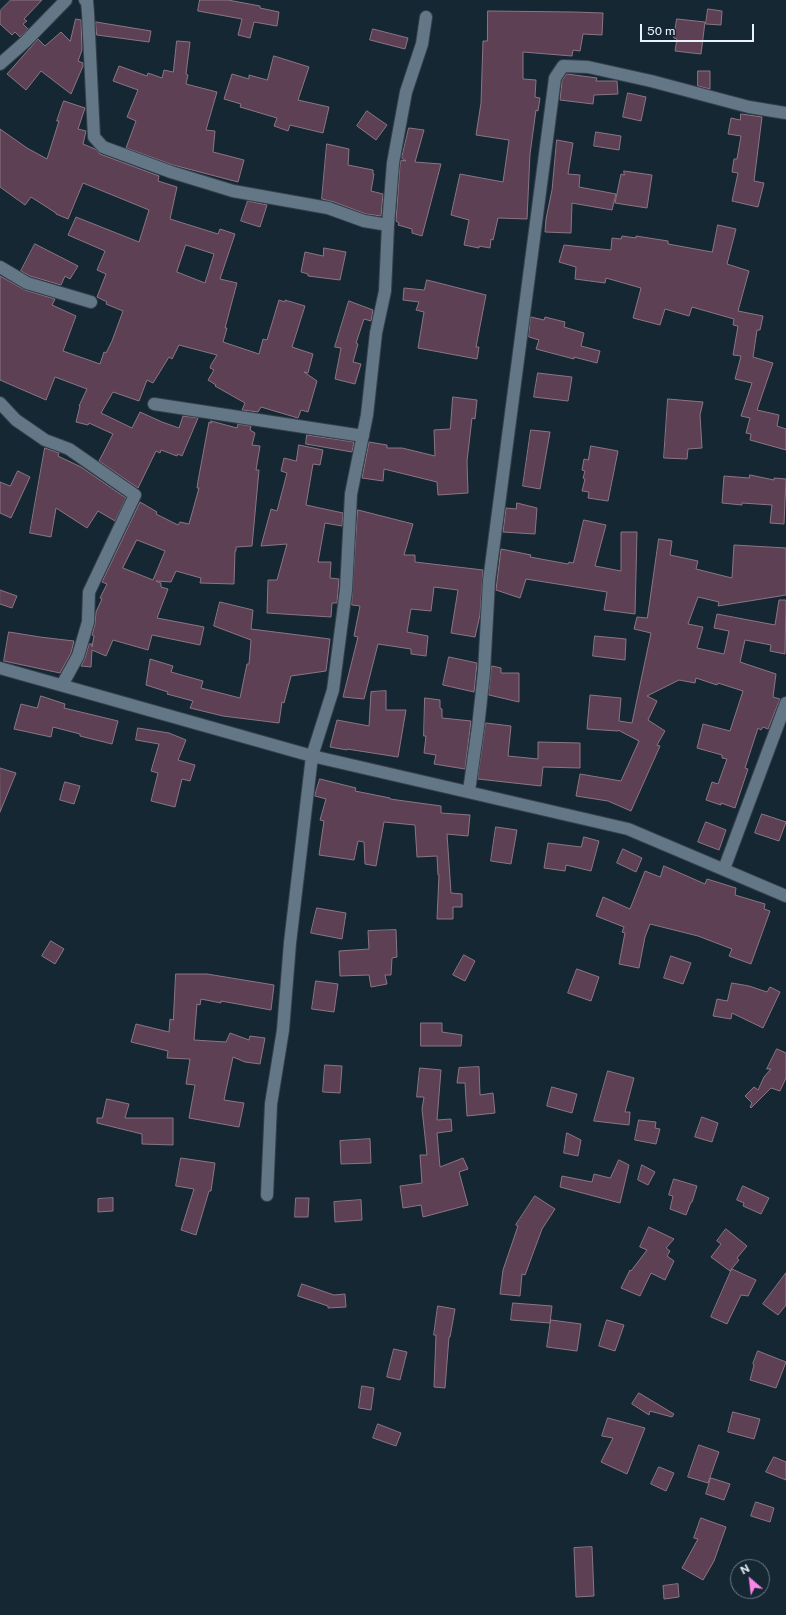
<!DOCTYPE html>
<style>
body{margin:0}
#map{position:relative;width:786px;height:1615px;overflow:hidden;background:#162734;font-family:"Public Sans",sans-serif}
canvas{display:block}
.north{position:absolute;left:730px;top:1559px;width:40px;height:40px;box-sizing:border-box;background:#162734;border:1px solid #6a7984;border-radius:50%;rotate:332deg;font-size:11px;font-weight:700;line-height:16px;text-align:center;color:#e9f3fc}
.north::after{content:'';display:block;margin:auto;width:14px;height:18px;background:#fa87e7;clip-path:polygon(50% 0,100% 100%,50% 72%,0 100%)}
.scale{position:absolute;left:640px;top:24px;width:114px;height:18px;box-sizing:border-box;border:2px solid #e9f3fc;border-top:0;padding-left:5px;font-size:12px;line-height:14px;white-space:nowrap;color:#e9f3fc;-webkit-text-stroke:3px #162734;paint-order:stroke}
</style>
<div id="map">
<canvas width="786" height="1615"></canvas>
<div class="north">N</div>
<div class="scale">50 m</div>
</div>
<script>
const g = document.querySelector('canvas').getContext('2d');
g.lineJoin = 'round';
function paint(path, color) { g.fillStyle = color; g.fill(path, 'evenodd'); }
function stroke(path, color, width, dash) { g.strokeStyle = color; g.lineWidth = width; g.lineCap = dash ? 'butt' : 'round'; g.setLineDash(dash || []); g.stroke(path); }
const building = new Path2D(`
 M11,0H42L24,19L27,21L23,24L28,29L20,37L15,32L12,35L0,24V11Z
 M200,0H228L260,6V8L279,12L277,26L254,22L250,38L238,35L242,19L198,11Z
 M708,9L722,11L721,25L706,24Z
 M488,11L574,12L603,13L602,35L583,34L580,51L573,50L572,56L523,52V79L536,80L535,97L540,98L538,111L536,110L530,154L527,219L498,218L493,240L491,239L490,248L479,246V248L464,245L469,220L451,215L460,174L503,182L509,140L476,135L481,103L483,41H487Z
 M76,19L81,20L82,50L78,61L83,63V66L71,94L41,71L26,90L7,74L38,39L45,46L61,32L70,41Z
 M677,19L705,22L701,54L675,51L677,39L674,38Z
 M96,22L151,31L149,42L97,35Z
 M373,29L408,38L405,49L370,40Z
 M177,41L190,42L186,74L188,75L186,84L217,92L206,130L215,131L213,152L244,160L238,182L173,165L126,148L136,121L127,117L138,90L113,81L119,66L147,76L148,73L162,78L164,70L173,72Z
 M274,56L309,67L298,100L329,107L323,133L290,125L288,131L274,126L277,118L240,107L241,104L224,99L232,74L249,79V75L267,80Z
 M698,71H710V89L698,86Z
 M567,74L597,78L596,81H617L618,94L594,95L593,104L560,100L562,81Z
 M628,93L646,97L641,121L623,117Z
 M64,101L85,108L78,129L86,131L83,144L95,149L100,154L159,176L158,181L177,187L170,219L218,234L220,229L235,234L220,279L237,283L225,328H227L223,342L259,354L263,339L267,340L279,300L285,302V300L305,306L292,347L313,354L308,373L304,372L317,381L308,412L301,410L298,418L261,407L258,412L242,410L245,403L215,386L216,385L208,380L214,370L210,368L211,365L217,355L179,345L172,359L169,357L153,383L147,380L139,401L113,392L101,413L132,428L140,412L162,422L179,428L183,416L198,418L182,456L178,454L177,456L161,450L160,453L156,451L138,488L99,461L113,434L89,423L88,425L76,422L80,406H79L87,389L55,377L46,400L0,380V276L25,290L55,299L52,305L76,316L63,351L100,364L104,352L106,353L112,341L123,311L106,304L107,302L97,297L106,274L97,270L105,251L68,235L76,217L139,242L149,210L83,183L68,219L56,214V213L31,197L25,205L0,187V129L27,148L47,159L59,121H57ZM186,245L214,254L205,283L177,272Z
 M367,111L387,125L376,140L357,126Z
 M741,114L762,117L754,181L764,183L758,207L732,201L738,173L732,172L734,159H737L741,136L728,134L731,118L740,120Z
 M409,128L424,130L415,162L441,164L422,236L412,233V229L398,225L399,223L396,221L400,164L401,160L406,161L402,158Z
 M596,132L621,136L619,150L594,146Z
 M557,140L573,143L568,174L580,175L579,187L616,194L612,210L572,203L571,233L545,232L546,219L552,190Z
 M327,144L349,149L348,165L373,170V174H374L371,191L383,194L381,216L366,214L334,202L322,199Z
 M624,171L652,175L647,208L615,203L621,174L624,175Z
 M248,201L267,205L260,227L241,221Z
 M718,225L736,229L727,264L749,271L738,311L763,316L760,330H757L753,357L773,363L757,410L779,415L777,426L786,429V450L750,440L751,434L746,433L750,418L741,416L752,383L735,379L741,356L733,355L738,326L733,325L734,319L692,307L689,316L665,309L660,325L633,318L641,288L606,278L605,283L575,279L576,267L559,262L564,245L611,250L612,238L621,239L622,236L636,238V236L668,241V244L712,252Z
 M35,244L78,266L70,279L65,276L61,285L30,276L21,271Z
 M324,248L346,252L340,280L308,276V274L301,272L305,252L323,256Z
 M427,280L486,295L476,347H479L477,359L418,348L424,312L416,310L419,302L403,300L404,288L424,290Z
 M349,301L373,310L371,321L364,319L356,343L358,344L353,362L361,364L355,384L335,379L341,348L335,347Z
 M531,317L544,320L545,317L565,322L564,327L584,333L581,346L600,351L597,363L574,357V359L536,349L539,340L529,337Z
 M538,373L572,377L568,401L534,397Z
 M453,397L477,400L475,419L472,418L467,461L468,493L438,495L437,482L384,469L383,481L362,478L369,442L387,445V448H402L435,456L434,430L450,429Z
 M668,399L703,402L700,415L702,448L688,449L687,459L664,458Z
 M211,421L237,428L238,424L251,426L250,430L255,433L252,445L260,446L256,470H259L252,546L236,547V551H235L234,584L200,583L201,578L176,571L171,582L156,581L161,583V587L168,589L157,618L204,627L200,645L152,635L148,650L113,640L106,656L92,650L91,667L81,666L85,658L89,644H92V647L94,636L92,635L95,624L96,612L102,599L100,598L107,584L102,582L140,502L157,512L156,514L178,525L180,522L189,524L199,488H197L198,481L209,422L211,423ZM137,540L165,551L153,580L123,568Z
 M531,430L550,432L540,489L523,486Z
 M307,435L354,442L352,452L306,444Z
 M299,445L323,450L320,465L313,464L306,505L343,513L342,526L325,523L318,562H331L330,578L339,579L337,603H332L331,617L267,613L268,580H277L287,544L261,546L271,509L277,511L287,473L281,471L284,458L296,461Z
 M591,446L618,451L608,501L588,498L589,492L582,491L585,479L583,478L585,471L582,470L584,459L588,460Z
 M45,448L59,453L58,456L81,467L126,498L115,521L98,511L87,528L56,508L51,537L30,533Z
 M18,471L30,477L11,518L0,513V482L10,486Z
 M750,475L774,480V478L786,479L784,524L770,523L772,505L742,503V505L722,503L724,476L749,478Z
 M517,503L537,508L535,534L503,532L506,508L516,509Z
 M358,510L413,524L404,555H415V562L483,570L480,615L475,637L451,633L458,590L434,587L431,611L411,609L407,632L428,636L426,656L411,654V649L378,644L364,699L343,697L358,637L354,636L360,606L352,605Z
 M584,520L606,525L595,566L621,571V532H637L635,614L604,610L607,592L526,579L520,598L496,590L501,549L531,555L530,557L568,564L569,562L573,563Z
 M659,539L672,541L670,555L698,561L696,569L732,578L734,545L786,548V595L718,606L719,602L698,597L688,624L703,627L697,648L724,654L729,631L714,628L717,614L775,625L779,600H786L785,654L770,651L771,645L745,640L740,662L776,674L773,697L780,699L768,729L763,727L761,730L758,728L745,768L748,769L735,808L721,803V805L706,800L712,782L718,784L727,759L722,758V755L697,748L703,724L730,731L743,691L718,683L717,685L696,678L695,683L679,680L647,696L657,701L648,720L665,731L657,745L660,746L631,811L608,801L576,796L580,774L621,781L639,741L618,730V731L587,729L590,695L621,698L619,721L632,723L651,633L634,629L637,617L647,618Z
 M0,590L17,596L12,608L0,604Z
 M220,602L253,610L251,629L330,639L326,671L291,676L284,703L282,702L279,723L223,716L190,708L193,701L167,694L168,692L146,685L150,659L173,666L171,672L203,681L201,688L240,698L247,664H249L251,640L214,626Z
 M9,632L40,637L74,641L71,653L60,673L4,661Z
 M595,636L626,639L625,660L593,656Z
 M449,657L477,663L474,692L443,685Z
 M492,666L501,668V673H519V702L489,695Z
 M386,691V710H406L398,757L347,749V750L330,747L337,720L369,726L371,692Z
 M41,696L65,704L64,708L118,721L112,744L80,736V734L53,727L51,737L14,729L21,704L37,708Z
 M425,698L440,700V708L442,709V718L471,721L465,769L434,764L436,755L424,753L426,736H424Z
 M486,723L511,726L508,756L538,759V742L580,743V768L543,767L541,786L478,779Z
 M138,728L169,733L186,740L178,760L195,765L190,781L182,779L175,807L151,801L158,773L151,771L159,744L136,740Z
 M0,768L16,773L0,812Z
 M320,779L356,788L355,791L390,798V799L441,806V813L470,815L468,836L447,834L451,893L462,894V907H453V919H437L439,875H438L437,856L417,857L415,825L384,822L376,866L365,864L364,842L358,841L354,860L319,855L324,821L320,820L326,799L315,796Z
 M65,782L80,786L74,804L60,800Z
 M762,814L786,822L779,841L755,833Z
 M706,822L726,830L719,850L698,842Z
 M496,827L517,830L511,864L491,861Z
 M584,837L599,841L591,871L566,865L565,871L544,868L548,843L581,847Z
 M623,849L642,858L636,872L617,863Z
 M664,866L705,884L707,879L736,888L735,895L765,904L764,909L770,911L751,964L729,956L732,949L698,936L650,924L645,937L639,968L619,964L625,933L622,932L624,927L596,916L603,897L630,909L645,871L660,877Z
 M317,908L346,913L342,939L311,933Z
 M396,930L397,957L392,958L391,975H385L387,984L371,987L369,975L340,976L339,951L369,949L368,931Z
 M51,941L64,949L55,964L42,956Z
 M464,955L475,961L465,981L453,975Z
 M671,956L691,963L683,984L664,978Z
 M577,969L599,977L591,1001L568,993Z
 M176,974H207L274,985L271,1010L221,1001V1003L201,999L200,1005L197,1004L194,1040L226,1042L230,1033L249,1040L250,1036L265,1038L260,1064L245,1062L233,1057L224,1100L244,1103L239,1127L189,1118L195,1085L186,1084L190,1059L167,1058L168,1051L131,1042L136,1024L169,1032L170,1019L173,1020Z
 M316,981L338,984L334,1012L312,1009Z
 M732,983L749,986L767,992L770,987L780,992L763,1028L732,1013L731,1019L713,1016L717,999L727,1001Z
 M421,1023H442V1032L462,1035L461,1046H421Z
 M777,1049L786,1053V1078L780,1091L771,1088L751,1108L750,1107L752,1103L745,1096L754,1087L758,1090L764,1077L771,1069H767Z
 M325,1065L342,1066L340,1093L323,1092Z
 M479,1067L480,1095L493,1093L495,1113L467,1116L465,1083H457L459,1068Z
 M420,1068L441,1070L437,1120L451,1119L452,1131L437,1133L440,1167L463,1158L468,1169L459,1172L468,1205L423,1217L421,1205L403,1208L400,1186L422,1183L420,1155H427L422,1109L424,1097H417Z
 M608,1071L634,1078L625,1112H630L629,1125L594,1121Z
 M552,1087L577,1094L572,1113L547,1106Z
 M107,1099L129,1104L125,1118H173V1145L142,1144V1134L97,1123V1118H102Z
 M702,1117L718,1123L712,1142L695,1137Z
 M639,1120L656,1122L655,1128L660,1129L656,1144L635,1140Z
 M567,1133L581,1140L578,1156L564,1153Z
 M370,1139L371,1163L341,1164L340,1141Z
 M181,1158L215,1163L211,1191H209L196,1235L181,1230L194,1189L176,1186Z
 M619,1160L629,1165L620,1203L560,1187L562,1176L592,1182L594,1174L610,1178Z
 M642,1165L655,1172L648,1185L638,1180Z
 M674,1179L697,1186L692,1202H691L686,1215L670,1209L673,1196L669,1195Z
 M743,1186L769,1198L761,1214L743,1206L744,1203L737,1200Z
 M535,1196L555,1209L542,1229L525,1275L522,1274L520,1296L500,1294L503,1270L518,1226L516,1225Z
 M113,1198V1211L98,1212V1199Z
 M296,1198H309L308,1217H295Z
 M361,1200L362,1220L335,1222L334,1202Z
 M649,1227L674,1239L666,1248L670,1251L667,1256L674,1261L665,1280L651,1273L640,1296L621,1288L630,1270L631,1271L647,1250L640,1247Z
 M726,1229L747,1246L737,1258L739,1260L730,1271L711,1257L721,1244L717,1241Z
 M732,1269L756,1280L748,1296L741,1295L727,1324L711,1317Z
 M786,1273V1305L778,1315L763,1304Z
 M302,1284L334,1295L345,1294L346,1307L328,1308V1306L298,1296Z
 M513,1303L552,1306L550,1323L511,1320Z
 M438,1306L455,1309L450,1337H449L445,1388L434,1387L436,1335H434Z
 M551,1320L581,1324L577,1351L547,1347Z
 M607,1320L624,1325L615,1351L599,1346Z
 M394,1349L407,1352L400,1380L387,1377Z
 M758,1351L786,1362L776,1388L750,1380L754,1365L753,1364Z
 M362,1386L374,1388L371,1410L359,1408Z
 M639,1393L674,1414L672,1417L650,1411L649,1415L632,1404Z
 M733,1412L760,1419L754,1439L728,1432Z
 M608,1418L645,1428L627,1474L601,1462L613,1438L602,1436Z
 M378,1424L401,1433L396,1446L373,1438Z
 M699,1445L719,1452L708,1483L688,1477Z
 M774,1457L786,1462V1480L766,1472Z
 M659,1467L674,1473L666,1491L651,1484Z
 M711,1478L730,1484L724,1500L706,1494Z
 M756,1502L774,1508L770,1522L751,1516Z
 M701,1518L726,1527L714,1561L703,1580L682,1568L698,1539L694,1538Z
 M592,1547L594,1596L576,1597L574,1548Z
 M678,1584L679,1597L664,1599L663,1586Z`);
paint(building, '#5e4055');
stroke(building, '#8a7583', 1);
const minor = new Path2D(`
 M85,0L87,1L88,13L94,137L103,147L171,172L233,191L328,208L364,221L388,225
 M0,64L25,42L66,0
 M0,267L27,283L91,302
 M0,403L16,420L45,440L69,449L135,495L89,592L88,622L78,656L62,685
 M154,404L363,436
 M0,668L312,756L628,829L786,896
 M469,791L478,727L484,672L489,581L555,78L563,66L588,67L651,81L749,107L786,113
 M724,869L786,703
 M267,1195L271,1104L283,1030L290,943L312,756L333,690L346,590L351,494L367,415L376,333L385,291L388,225L393,163L406,92L422,44L426,17`);
stroke(minor, '#35414c', 14);
stroke(minor, '#647787', 12);
</script>
